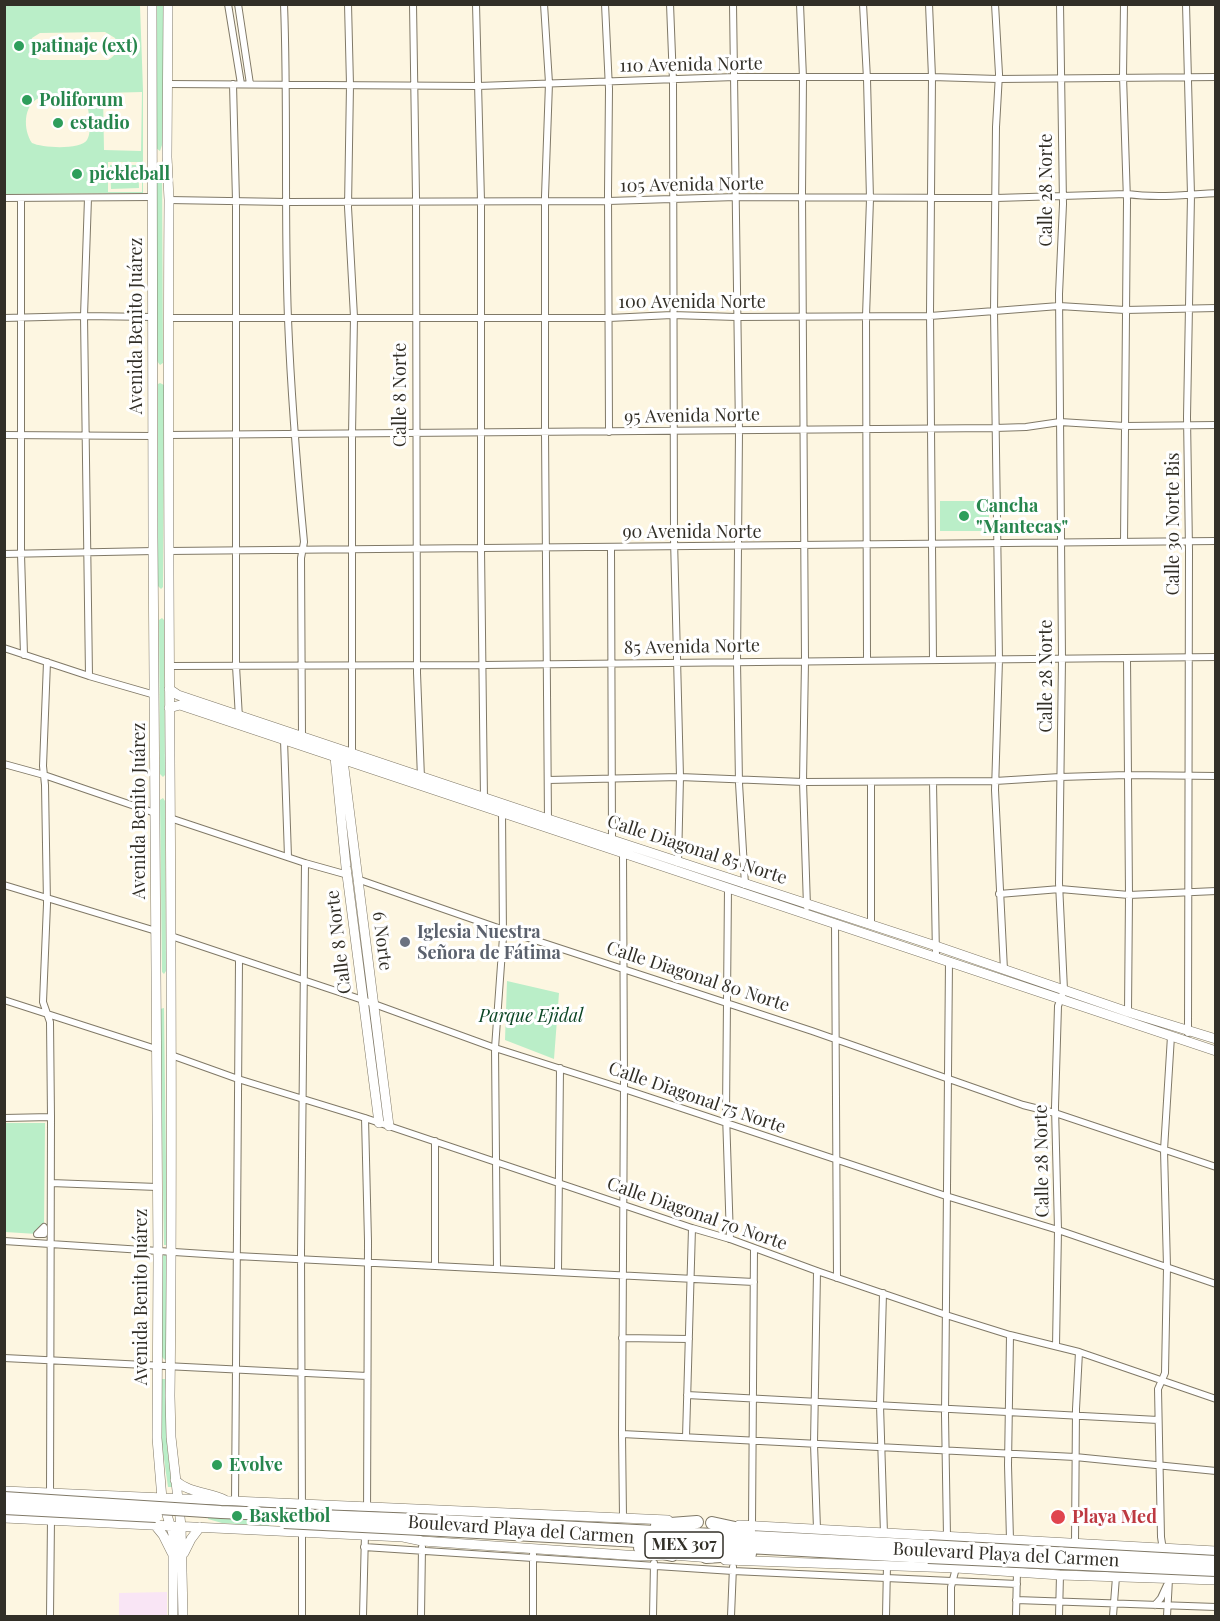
<!DOCTYPE html>
<meta charset="utf-8">
<style>
body{margin:0}
#map{position:relative;width:1220px;height:1621px;overflow:hidden;background:#fdf6e1;font-family:"Playfair Display",serif}
canvas{display:block}
.frame{position:absolute;inset:0;border:6px solid #322f27;pointer-events:none}
</style>
<div id="map">
<canvas width="1220" height="1621"></canvas>
<div class="frame"></div>
</div>
<script>
const g = document.querySelector('canvas').getContext('2d');
g.lineJoin = 'round';
function paint(path, color) { g.fillStyle = color; g.fill(path, 'evenodd'); }
function stroke(path, color, width, dash) { g.strokeStyle = color; g.lineWidth = width; g.lineCap = dash ? 'butt' : 'round'; g.setLineDash(dash || []); g.stroke(path); }
function drawText(font, color, halo, rows, align = 'center') {
  g.font = font + ' "Playfair Display",serif'; g.lineWidth = 6; g.setLineDash([]); g.textBaseline = 'middle'; g.strokeStyle = halo; g.fillStyle = color; for (const [text, x, y, turn = 0] of rows) {
    g.save(); g.translate(x, y); g.rotate((+turn || 0) * Math.PI / 180); g.textAlign = isNaN(turn) ? turn : align; if (halo) g.strokeText(text, 0, 0); g.fillText(text, 0, 0); g.restore();
  }
}
paint(new Path2D(`
 M167,1592V1616H119V1593Z`), '#f9e5f5');
paint(new Path2D(`
 M156,5H163V142L160,151L156,148Z
 M5,6H140L143,90V193L5,194ZM105,32L115,38C120,47 117,55 108,60H40C30,56 28,47 32,38L40,33ZM142,92L141,151L104,150L103,93ZM39,98H75L83,100C89,106 89,113 89,121C90,128 90,135 87,140C81,150 42,148 32,143C23,130 23,105 39,98ZM108,162H142V192H108Z
 M160,163L162,167L163,363L160,365L157,361V166Z
 M110,165H138L139,188L111,189Z
 M160,383L164,385L163,587L161,589L158,586V384Z
 M940,501H989V531H940Z
 M162,618L164,620L165,775L163,777L160,774L159,620Z
 M163,798L165,801L166,971L164,974L162,972L160,800Z
 M507,981L559,993L554,1059L505,1040Z
 M164,1008L167,1243V1245H164L160,1009Z
 M5,1123H45L44,1227L37,1234L5,1232Z
 M165,1255L168,1256L167,1358L165,1360L162,1357V1256Z
 M162,1379H166L167,1445L172,1487H168L161,1438Z
 M270,1510L269,1526L222,1523L208,1519V1512Z`), '#baeec8');
const street = new Path2D(`
 M228,4L241,84
 M238,4L250,84
 M284,4C288,109 284,214 288,319C291,394 297,468 304,542L301,558L302,737
 M348,4L350,85L348,207L354,317L352,434V754
 M413,4L416,197L417,673L421,778
 M476,4L481,201V549L484,799
 M544,4L549,83L545,196V433L548,821
 M605,4L609,89L608,193L609,432
 M670,4L673,81L674,539L680,777L678,863
 M733,4L739,431L737,661L739,783L745,885
 M800,4L803,78L802,194L805,661L803,782L807,907
 M863,4L867,79L870,199L866,316L867,660
 M929,4L932,77L930,313L933,660
 M995,4L999,74L996,127L994,311L999,660L995,790L1004,970
 M1186,4L1191,195L1187,417L1189,550L1188,1033
 M168,84L478,86L735,77H932L998,79L1216,77
 M233,84L236,201V666L239,718
 M4,198L152,197
 M21,198V554L24,655
 M88,198L84,316L89,676
 M169,200L287,202L608,201L736,197L996,198L1127,194C1156,198 1186,195 1216,193
 M4,318L84,316L153,317
 M168,318H609L672,315L736,317L930,316L1059,306L1125,310L1216,308
 M4,435L153,436
 M168,435L995,428L1026,427L1060,422L1125,426L1216,425
 M1124,542L1127,201L1123,76L1124,4
 M611,547L612,840
 M168,551L1216,541
 M4,554L154,551
 M4,648L89,676L155,695
 M1127,658L1129,895L1128,1012
 M47,662L43,766L45,785L47,904L43,1002L50,1022L51,1117L50,1496
 M169,666L483,665L1216,657
 M284,740L288,857
 M4,764L44,775L155,813
 M548,780L680,777L803,782L995,781L1060,777L1127,775L1216,776
 M871,782V925
 M933,782L936,957
 M170,818L305,863L348,875
 M623,852L624,1083L622,1434L623,1517
 M357,879L504,930L812,1031L1023,1105L1055,1113L1216,1167
 M4,885L156,931
 M728,887L726,1114L730,1239
 M999,894L1060,889L1129,895L1216,891
 M835,923L837,1278
 M171,936L363,1000L495,1048L624,1089L946,1196L1058,1230L1216,1284
 M4,1000L156,1049
 M171,1055L238,1079L365,1118L692,1228L730,1239L817,1271L946,1315L1010,1335L1079,1352L1216,1399
 M4,1118L51,1117
 M365,1118L368,1241L367,1520
 M51,1183L157,1187
 M44,1227V1234H37Z
 M4,1241L236,1256L754,1282
 M435,1265V1141
 M497,1268L495,1048L503,937L502,812
 M558,1271L560,1068
 M883,1293L880,1405L884,1534
 M622,1338L689,1339
 M1056,1346L1058,1230L1055,1107L1058,1006L1064,990L1059,883L1062,659L1059,294L1063,204L1060,4
 M4,1358L367,1376
 M687,1395L1158,1420
 M622,1434L1075,1457L1216,1471
 M686,1437L692,1228
 M235,1502L239,960
 M302,1517L301,1253L305,863
 M752,1525L754,1248
 M817,1529L814,1444L817,1271
 M302,1530V1616
 M947,1537L945,1415L949,961
 M1010,1540L1008,1465L1010,1335
 M1075,1543L1076,1409L1079,1352
 M364,1547L733,1571L1017,1584
 M1163,1550L1161,1537L1158,1389L1165,1373L1167,1267L1164,1150L1171,1036
 M533,1554V1616
 M1016,1600L1216,1607
 M1155,1605L1161,1598L1167,1585
 M50,1616L51,1518
 M363,1616L365,1533
 M421,1616L422,1547
 M653,1616L654,1563
 M731,1616L733,1567
 M886,1616L887,1565
 M951,1616V1587L956,1568
 M1016,1616L1017,1571
 M1059,1616L1060,1575
 M1113,1616L1116,1577
 M1167,1616L1169,1579`);
const secondary = new Path2D(`
 M152,4L153,537L158,1259L157,1438L162,1499L173,1534V1616
 M168,4L167,157L169,200C166,599 175,997 170,1396L171,1437L181,1526L183,1616
 M169,689L178,695L548,819L936,946L1128,1012L1216,1039
 M169,708L180,705L1216,1051
 M335,757L346,867L379,1123
 M343,760L389,1126
 M175,1480C188,1493 209,1492 225,1500
 M4,1491L668,1520
 M4,1518L403,1537L422,1541L640,1556L672,1555L712,1558
 M154,1524L163,1535L172,1553
 M739,1525L1216,1551
 M184,1553L191,1539L200,1527
 M725,1560L956,1568L1060,1575L1216,1580`);
const highway = new Path2D(`
 M442,1521L928,1546
 M712,1523L749,1531
 M657,1525L697,1522
 M441,1530L928,1557
 M640,1548L672,1555
 M706,1557L750,1554`);
stroke(street, '#807967', 8);
stroke(secondary, '#807967', 10);
stroke(highway, '#807967', 14);
stroke(street, '#fff', 6);
stroke(secondary, '#fff', 9);
stroke(highway, '#fff', 12);
const highwayBridge = new Path2D(`
 M4,1498L221,1512L442,1521
 M4,1508L156,1516
 M284,1522L441,1530
 M928,1546L1216,1562
 M928,1557L1216,1570`);
stroke(highwayBridge, '#807967', 14, []);
stroke(highwayBridge, '#fff', 12);
for (const [x, y, r, color] of [
 [19,46,6,"#2e9e5b"],
 [27,100,6,"#2e9e5b"],
 [58,123,6,"#2e9e5b"],
 [77,174,6,"#2e9e5b"],
 [964,516,6,"#2e9e5b"],
 [405,942,6,"#6b7280"],
 [217,1465,6,"#2e9e5b"],
 [237,1516,6,"#2e9e5b"],
 [1058,1517,8,"#e0444e"]
]) { const dot = new Path2D(); dot.arc(x, y, r, 0, 2 * Math.PI); g.fillStyle = color; g.fill(dot); stroke(dot, '#fff', 2); }
for (const [x, y, w] of [
 [684,1545,78]
]) { const box = new Path2D(); box.roundRect(x - w / 2, y - 13, w, 26, 4.5); g.fillStyle = '#fff'; g.fill(box); stroke(box, '#322f27', 1.5); }
drawText('bold 16px', '#322f27', null, [
 ["MEX 307",684,1545]
]);
drawText('bold 18px', '#27864d', '#fff', [
 ["patinaje (ext)",31,46],
 ["Poliforum",39,100],
 ["estadio",70,123],
 ["pickleball",89,174],
 ["Cancha",976,506],
 ["\"Mantecas\"",976,527],
 ["Evolve",229,1465],
 ["Basketbol",249,1516]
], 'left');
drawText('18px', '#322f27', '#fff', [
 ["110 Avenida Norte",691,65,-1],
 ["105 Avenida Norte",692,185,-1],
 ["Calle 28 Norte",1046,190,-90],
 ["100 Avenida Norte",692,302],
 ["Avenida Benito Juárez",136,326,-90],
 ["Calle 8 Norte",400,395,-90],
 ["95 Avenida Norte",692,416,-1],
 ["Calle 30 Norte Bis",1173,524,-90],
 ["90 Avenida Norte",692,532],
 ["85 Avenida Norte",692,647,-1],
 ["Calle 28 Norte",1046,676,-90],
 ["Avenida Benito Juárez",139,811,-90],
 ["Calle Diagonal 85 Norte",697,850,18],
 ["6 Norte",382,941,83],
 ["Calle 8 Norte",339,942,-97],
 ["Calle Diagonal 80 Norte",698,977,18],
 ["Calle Diagonal 75 Norte",697,1098,19],
 ["Calle 28 Norte",1042,1161,-91],
 ["Calle Diagonal 70 Norte",697,1214,19],
 ["Avenida Benito Juárez",141,1297,-90],
 ["Boulevard Playa del Carmen",521,1530,4],
 ["Boulevard Playa del Carmen",1006,1555,3]
]);
drawText('bold 18px', '#5b616d', '#fff', [
 ["Iglesia Nuestra",417,932],
 ["Señora de Fátima",417,953]
], 'left');
drawText('italic 18px', '#0c4625', '#fff', [
 ["Parque Ejidal",531,1016]
]);
drawText('bold 18px', '#be3a42', '#fff', [
 ["Playa Med",1072,1517]
], 'left');
</script>
